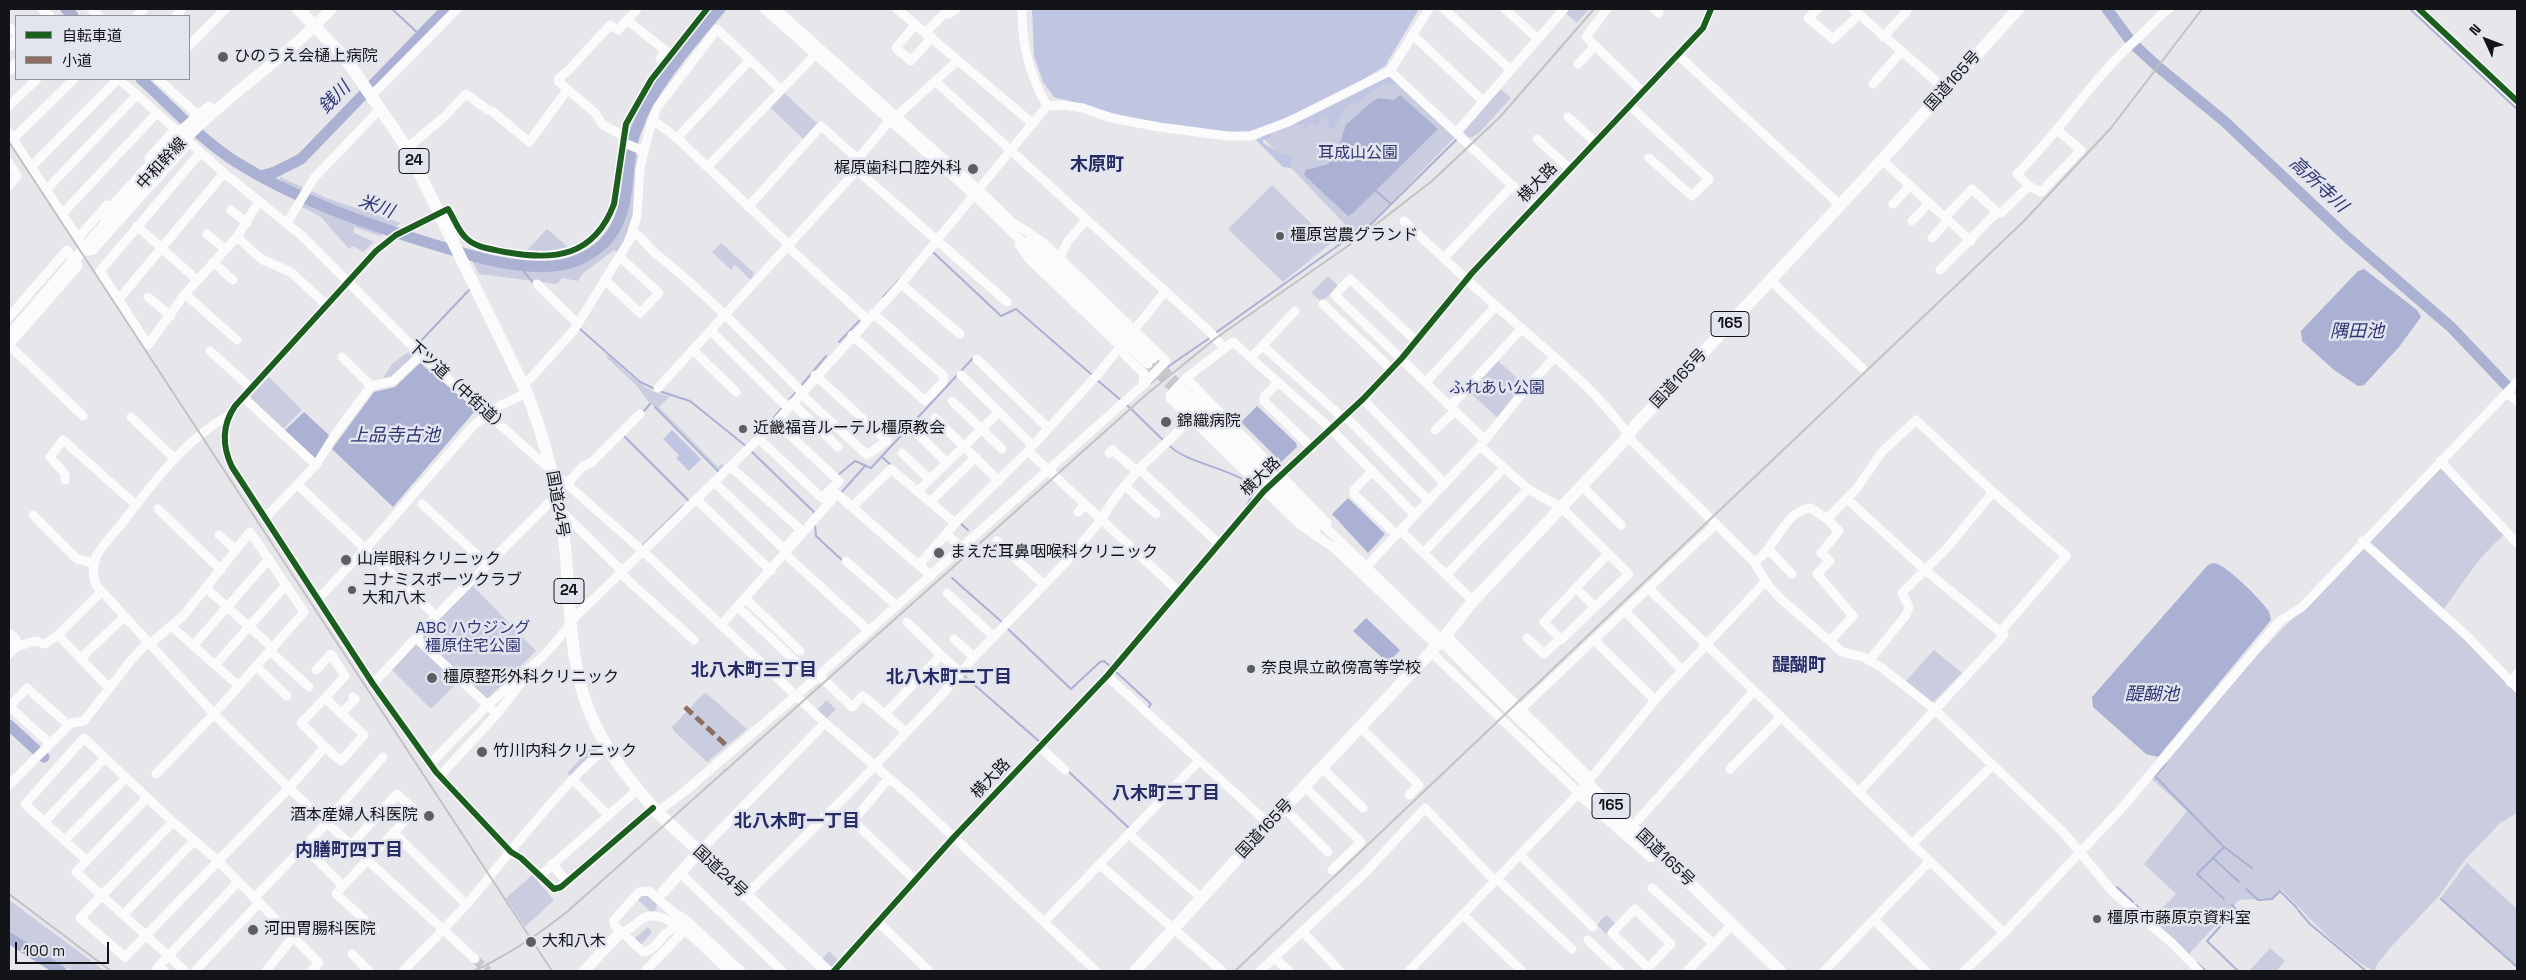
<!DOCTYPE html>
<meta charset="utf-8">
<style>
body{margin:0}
#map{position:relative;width:2526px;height:980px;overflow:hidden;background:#e6e6eb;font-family:"Space Grotesk","Noto Sans JP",sans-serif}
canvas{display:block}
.frame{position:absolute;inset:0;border:10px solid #131417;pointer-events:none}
.legend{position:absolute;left:15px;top:15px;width:175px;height:65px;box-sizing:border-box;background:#e3e5ee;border:1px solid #909198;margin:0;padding:6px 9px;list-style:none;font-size:15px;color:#131417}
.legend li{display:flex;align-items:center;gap:10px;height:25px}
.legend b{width:25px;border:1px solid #909198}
.north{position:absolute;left:2461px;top:15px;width:50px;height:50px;-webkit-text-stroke:4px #e3e5ee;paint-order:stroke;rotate:313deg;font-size:14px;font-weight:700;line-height:20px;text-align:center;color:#131417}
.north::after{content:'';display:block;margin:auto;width:18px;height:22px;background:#131417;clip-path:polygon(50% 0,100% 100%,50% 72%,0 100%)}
.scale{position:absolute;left:15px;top:942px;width:94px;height:22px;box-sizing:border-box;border:2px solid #131417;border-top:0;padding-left:6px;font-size:15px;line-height:18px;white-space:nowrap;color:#131417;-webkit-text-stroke:4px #e3e5ee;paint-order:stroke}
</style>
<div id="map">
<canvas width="2526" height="980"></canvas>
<div class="frame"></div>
<ul class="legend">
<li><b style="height:6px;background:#1b5e20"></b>自転車道</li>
<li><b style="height:6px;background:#8d6e63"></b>小道</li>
</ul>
<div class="north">N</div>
<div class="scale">100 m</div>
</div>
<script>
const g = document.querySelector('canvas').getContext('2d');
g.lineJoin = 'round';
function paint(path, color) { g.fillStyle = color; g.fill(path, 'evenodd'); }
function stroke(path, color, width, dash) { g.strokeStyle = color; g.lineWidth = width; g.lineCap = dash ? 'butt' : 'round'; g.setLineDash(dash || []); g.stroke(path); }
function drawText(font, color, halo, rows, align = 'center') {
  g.font = font + ' "Space Grotesk","Noto Sans JP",sans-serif'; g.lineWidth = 5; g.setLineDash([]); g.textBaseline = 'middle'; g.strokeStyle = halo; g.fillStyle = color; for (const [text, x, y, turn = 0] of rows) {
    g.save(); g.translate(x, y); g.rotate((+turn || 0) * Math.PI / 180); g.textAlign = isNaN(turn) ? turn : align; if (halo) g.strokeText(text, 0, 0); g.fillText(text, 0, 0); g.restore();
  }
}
paint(new Path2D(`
 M710,9H716L662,75L645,101L631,139L628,138C634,92 682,44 710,9Z
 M1566,9H1589L1577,23L1564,12Z
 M1391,77L1456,136L1367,227L1353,233L1261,136L1379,78Z
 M1501,89L1511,98L1479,133L1470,138L1465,134L1464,130Z
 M783,92L818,124L803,139L770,107Z
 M634,153L638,156L634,213L619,254L614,250L582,274L578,281L562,278L557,284L479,274L471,258L538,269L570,266L585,260L601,248L620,228L631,188L630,170Z
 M280,177L329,199L401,223L392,229C356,219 309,201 279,179Z
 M1272,185L1331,243L1283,282L1228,229Z
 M305,201L342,219L384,233L380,236L354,227V233L374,242L363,252L353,246L349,249L321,217L302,207Z
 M547,229L568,247L547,251L527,250Z
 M721,243L754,273L751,280L735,265L731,270L712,252Z
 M1328,276L1338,286L1322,302L1311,293Z
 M408,352L414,358L387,380L383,378L392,364Z
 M608,355C627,372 644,393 670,396L659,407L718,467L722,464L724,466L719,470L658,408L650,404L637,386L606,357Z
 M1496,359L1526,386L1498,418L1468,391Z
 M269,377L302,410L282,430L251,401V396Z
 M2439,468H2443L2505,534C2478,556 2461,587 2440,614L2517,691V813L2500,823L2464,861L2438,897L2391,947L2377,964L2375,971C2346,959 2304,912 2281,889L2273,898L2239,900L2189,954L2151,919L2176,894L2144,864L2187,811L2151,778L2227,686Z
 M472,585L536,651L488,698L483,697L424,641L423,637Z
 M414,640L457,683L431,709L390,668Z
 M1934,650L1962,673L1932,703L1906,681Z
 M706,693L747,729L707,762L674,731L672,727L703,694Z
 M826,700L836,709L825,720L816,712Z
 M595,743L599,750L571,777L567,773Z
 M2467,863L2517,909V968L2440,899Z
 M532,875L554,900L525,927L506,898Z
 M642,894L648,896L657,904L655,911L651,912L637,899Z
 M9,900L105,971H73L9,933Z
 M1606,915L1616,924L1606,934L1597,925Z
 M648,927L652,932L641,945L634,939Z
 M2270,948L2285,961L2276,971H2249Z
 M829,951L840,962L831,968L822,959Z`), '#cacde0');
paint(new Path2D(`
 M1032,9H1419L1385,66L1338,95L1255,131L1225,133L1157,125L1054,97L1043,82L1034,56Z
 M1391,77L1398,85C1381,81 1369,92 1358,103C1340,104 1342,120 1333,129L1328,126L1329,117L1320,120L1318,126L1312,123L1304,128V124L1309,120L1299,125L1294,123L1382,78Z
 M1271,133L1270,138L1263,140V143L1279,153L1291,155V168L1283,167L1256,140Z
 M672,430L701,459L689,471L676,458L679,455L663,439Z`), '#c0c5e1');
paint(new Path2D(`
 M1400,95L1438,129L1353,213L1348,216L1304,175L1306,170L1328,164L1336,154L1346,125L1369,104L1378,98L1394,100Z
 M2364,269L2417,310L2421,317L2399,347L2364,385L2358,386L2334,370L2302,341L2301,331L2358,271Z
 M420,363L474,408V412L393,507L332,449L374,392L395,387Z
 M1257,406L1296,443L1297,447L1281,462L1241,422Z
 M304,412L330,436L317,462L284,431Z
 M1348,498L1385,534L1368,553L1332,514Z
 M2213,563C2225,563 2259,598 2267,609C2270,612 2270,616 2271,620L2158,757L2146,754L2093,707L2092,697L2208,565Z
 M1366,618L1400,650L1388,663L1353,631Z`), '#aab1d2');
stroke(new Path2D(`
 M392,9L421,36
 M2410,9L2517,109
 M1376,191L1391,204
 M934,253L1001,316L1016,309L1092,375
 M524,265L523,270L533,283
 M883,297L900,279
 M579,328L640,382L655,389
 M1214,334L1350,237L1367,228L1457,139
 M839,342L859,321
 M442,368L417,345L470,289
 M1097,380L1122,401
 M1151,383L1169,366L1211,337
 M800,387L826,356
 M659,391L690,401L747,447
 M789,400L797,391
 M1126,404L1164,441
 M655,407L719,472
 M643,412L650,404
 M769,423L782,408
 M623,435L689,501
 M1169,445C1184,464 1252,472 1254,492L1247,505
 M750,450L815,513
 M882,457L891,465
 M838,475L855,461L871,468L973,358
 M840,494L865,466
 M960,523L968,530
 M815,524L816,536L844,562
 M642,546L683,506
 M952,578L1003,623
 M1006,627L1071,689L1100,662L1104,661L1111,667
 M1115,671L1151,704L1148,708
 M963,675L1040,742
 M2166,764L2155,776L2224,847L2197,874L2224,899
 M1068,771L1130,829
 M2224,847L2252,868
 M2213,858L2239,882
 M2117,887L2133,902
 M2246,889L2258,900L2272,899L2280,891L2297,908
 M2441,899L2517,967
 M2136,905L2145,914
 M2232,905L2236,909L2207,941L2238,971
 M2298,910L2310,924L2366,971
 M2197,963L2206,971`), '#aab1d2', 2);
stroke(new Path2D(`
 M66,9L73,16
 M2107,9L2132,43L2157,66L2224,121L2348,238L2451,327L2506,385
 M141,79C172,107 201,140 236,162C295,199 363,223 429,243C468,255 512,269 553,266C571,265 590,256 603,244C633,214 624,177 633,140C635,132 639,125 641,118C655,85 696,37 720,9
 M261,176L275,172L301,159L446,9
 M9,725L44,757
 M9,938L61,971`), '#aab1d2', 11);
stroke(new Path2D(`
 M1153,359L1181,387
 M1148,364L1176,391
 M475,959L488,971`), '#c6c6cb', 9, [9, 4.5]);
stroke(new Path2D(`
 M42,9L50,16
 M91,9L99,16
 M764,9L975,196L1148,364
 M776,9L979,190L1015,225
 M897,9L1032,123
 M1022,9C1022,45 1029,74 1047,106
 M1444,9L1511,70
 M1505,9L1538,39
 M1607,9L1586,37L1643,92
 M1654,9L1659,13
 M1818,9L1808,18L1833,39L1859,15
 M1853,9L1945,89
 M2419,9L2517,101
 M137,16L144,9
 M176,16L182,9
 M627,20L666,51L660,59
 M915,25L896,48L911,61L932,37
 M9,27L16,34
 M926,32L946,12L949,14L956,9
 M1413,35L1483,101
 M1883,37L1907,11
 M189,46L225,9
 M9,47L16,39
 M1678,55L1840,205
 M1578,64L1595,46
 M9,71L16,63
 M1390,71L1534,206
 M119,79L224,173L301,235L421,355L646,554L825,723L911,797L1096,971
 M158,79L199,116
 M936,82L1210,332L1224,348
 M1873,84L1901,52
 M372,95L457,9
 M9,106L37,79
 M1630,106L1709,179L1692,196L1649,158
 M897,116L957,61
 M1568,117L1595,142
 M651,124L657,108L717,29L750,60
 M1457,132L1564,9
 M9,133L78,238
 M623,136L602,124L595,113L558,81L559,78L568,71L610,25L618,30L637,9
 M677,138L750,60L780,89
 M13,139L74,79
 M1537,139L1571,170
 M622,142L644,151
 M407,148L444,117L466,94L488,110L492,111L529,142L568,89
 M200,153L100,271L148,345L185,294L237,237L259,201
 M149,158L175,129
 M858,159L890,120
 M1882,160L1971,241
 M9,163L17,176L9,186
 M708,166L816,54
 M31,167L118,79
 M2029,186L2041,192L2081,150L2058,131
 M46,190L137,95
 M1893,204L1910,186
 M107,205L78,238L88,251L93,250L189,143
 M748,207L821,126L858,159L857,170
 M231,210L247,223
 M62,214L157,113
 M1945,217L1972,189L1997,212
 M1404,221C1435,250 1465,279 1496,306C1540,345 1602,393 1633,442L1754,562L1768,585L1781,599L1842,652L1864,657L1882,668L1934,709L2064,833L2113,892L2173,944L2199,971
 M1912,221L1929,203
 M287,223L314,178L381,108
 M137,226L197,280
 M633,232C642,237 647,246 655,253C707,294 754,344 802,392
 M207,234L225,249
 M237,237L261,259L291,272L325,304
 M1932,238L1948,220
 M1030,239L1153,359
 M1019,245L1029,259L1120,346L1121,351L1144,374L1143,383
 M787,246L867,319
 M1060,257L1068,241L1086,220
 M1444,258L1513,185
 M213,262L233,280
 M1940,270L1997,212L2001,213L2029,186L2017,174C2061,131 2092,78 2139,37C2149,28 2158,16 2169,9
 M606,281L640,313L659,293L621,258
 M1771,281L1862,368
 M537,284L578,324
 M901,284L960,334
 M185,294L237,340
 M148,297L171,316
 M119,299L224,173
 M1323,304L1391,369
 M9,317L67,250L78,266L9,345
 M711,331L788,408
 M852,335L925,401L943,382L944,376L873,313
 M1416,341L1350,279L1335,295L1483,438
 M9,345L83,416
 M1263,346L1343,418
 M693,350L736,392
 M210,351L251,388
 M342,357L371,386
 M1251,358L1295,311
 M977,359L1048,428
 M961,375L999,412
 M1186,378L1327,523
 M1278,382L1264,397V401L1312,448
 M1426,382L1496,306
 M523,383L529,380L574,330L629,241L637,216L640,168L651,124L657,123L677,138L788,244
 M1181,387L1442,640
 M658,388L857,170L1007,302
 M1176,391L1316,530
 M800,393L867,455L887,441L815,375
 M2507,393L2517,401
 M243,397L316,465
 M1363,399L1445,484
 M952,401L1002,449
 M792,403L838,447
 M1451,406L1522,328
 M228,416C185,439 153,483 123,522C115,532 104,543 97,555C92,564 93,576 96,585L214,714L289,788L475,959
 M1345,416L1429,501
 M131,417L175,459
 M935,418L999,481
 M1435,430L1455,411
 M919,435L947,463
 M759,439L822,498L839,481L776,422
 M1480,446L1528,489L1562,508L1629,574L1561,640L1544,622L1608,554
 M1028,451L1179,592
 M902,453L929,479
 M1109,453L1112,450L1133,468L1139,469L1219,544
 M2440,461L2517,543
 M1372,471L1354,490V494L1396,534
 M65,480V474L50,457L63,440L136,505
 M714,482L784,549L801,530L731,467
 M567,484L582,467L592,462L640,414
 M298,485L436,616
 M1125,486L1156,514
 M1582,486L1621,525
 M918,491L999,412L1032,445
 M696,499L771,571
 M1847,499L1925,570L2004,635L1859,792
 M930,502L976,457
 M422,504L487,564
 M853,506L891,469L955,523
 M158,509L221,570
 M560,510L622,571
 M1078,512L1085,504
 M33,515L77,559L95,563
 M265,518L316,465L334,436L371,386L393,381L421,355
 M1827,519L1839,531L1821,553L1830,561L1817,574L1853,616L1830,641
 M1401,531L1473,601
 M219,535L236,550
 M997,541L1044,585
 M2362,541L2467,636L2517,688
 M1332,546L1437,646
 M962,548L946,534L959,519L1028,451L1098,374L1165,292
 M1768,549L1792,574
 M1337,550L1299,524L1170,398V395L1186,378L1233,342L1331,429L1415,515
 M1423,553L1504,468
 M785,554L869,631
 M846,561L897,606
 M1754,562C1775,551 1785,509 1811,508L1827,519L1857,488L1882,452L1916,420L1993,492L2066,556L2000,632
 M919,565L946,534
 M1366,567L1480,446L1528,386L1555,357
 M620,573L694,640
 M1446,575L1528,489
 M206,588L273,648
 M1576,588L1595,607
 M1649,589L2004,933
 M101,592L58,635L109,688
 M947,593L994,637
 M319,598L370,544L472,427L495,408L527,393
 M745,598L800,651
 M738,607L815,680
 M1625,611L1682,670
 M907,622L941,655
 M722,624L837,494L931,576
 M171,626L239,686
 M9,633L16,639L13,642L16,647L9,654
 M1446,635L1591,779
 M416,638L497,714
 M1527,638L1544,654L1560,639
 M954,639L974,657
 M1594,640L1655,700
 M150,644L184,615L250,532L304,612L214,714L156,774
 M193,646L269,559
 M16,647L35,641L45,644L58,635
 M270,651L309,687
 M1431,652L1579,793
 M81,658L124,617
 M1869,661L1906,615L1909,607L1902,593L1947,548L1993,492
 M215,665L286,585
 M256,666L287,696
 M316,670L331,654L345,676L325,698
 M819,675L852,707L863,696L906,732
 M1107,676L1269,824
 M2510,682L2517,674
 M373,684L436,616L558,494
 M9,706L46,740
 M9,707L27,688L64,721
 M1521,709L1716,524
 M341,714L355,699L353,697
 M885,714L941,655L960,672
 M1360,727L1419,785L1409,795
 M1040,747L1065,770
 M430,764C449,744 468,725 487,706C517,678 550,656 572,620L776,422L901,284L1047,106L1063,105L1083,108L1111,118L1159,127L1227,136H1250L1288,122L1390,71L1429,9
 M1322,768L1363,808
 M1730,769L1781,717
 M439,777L497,714L525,678
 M889,778L853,821L915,880
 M573,780L608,815
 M9,785L71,723L84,721L132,659L148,642
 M1305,787L1361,842L1332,870
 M147,798L76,872L185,971
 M653,808L561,887L554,889L521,858L511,852L436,772L373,684L232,467C222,446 222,425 235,406L376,251L396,235L448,209C454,218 458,231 466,238C476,248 492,249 505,252C554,261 594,257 614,204L626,124L651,80L707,9
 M1285,809L1328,852
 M657,812L684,792L797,695L1144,384L1166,361L1044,243L1012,222
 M1638,820L1754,691
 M44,822L105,758
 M173,822L80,918L125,957L289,788L325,747L301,723L325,698L364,735L341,761L325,747
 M326,822L383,757
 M393,832L466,904
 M1129,834L1201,898
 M65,840L126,778
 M1913,843L1992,766
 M304,847L343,886L415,810L397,794L351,845
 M698,853L825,723
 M1520,855L1593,927
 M87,861L25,804L84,738L173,822L217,860L319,963L311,971
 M552,864L567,882
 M1099,864L1222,971
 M680,873L782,971
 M541,875L637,790
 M1497,879L1572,949
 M343,886L336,894L375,929
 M1652,888L1714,944
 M745,896L849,793L939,698L974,657L1067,561L1100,521L1117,495L1139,469L1191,419
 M254,898L327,823
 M1635,909L1671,944L1648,968L1612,933Z
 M124,914L194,841
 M1463,915L1522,971
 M1874,920L1926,971
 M878,922L929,971
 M1044,922L1199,761
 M685,930C665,919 660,951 643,952L615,926L614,920L639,892L649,891L674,913L685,919L741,971
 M621,932C634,930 639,916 651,916C676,914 711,955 728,971
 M1303,932L1340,971
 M1588,940L1620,971
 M352,954L369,971
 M1274,958L1289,971
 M165,971L157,968L238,882
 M195,971L259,903
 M266,971L293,937
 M403,971C425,949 446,927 467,904C489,878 585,756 608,749
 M645,971L685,930
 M834,971L954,837L1107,676L1264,491L1363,399L1402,358L1472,273L1703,28L1711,9
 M1260,971L1365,873L1425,808L1495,881
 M1409,971L1575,797L1662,692L1766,581
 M1687,971L1727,930
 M1824,971L1930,861
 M1964,971L2004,933L2120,810L2280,621L2302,607L2517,382`), '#fbfbfc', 9);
stroke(new Path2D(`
 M104,216L179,133L209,107
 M9,336C66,270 122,202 184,140C230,93 286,58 331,9
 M663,892L698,853
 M584,971L621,932`), '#fbfbfc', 11);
stroke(new Path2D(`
 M298,9L345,58L407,148L527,393C546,443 559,494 565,547C570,597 569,649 584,697C598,741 627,778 657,812L827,971
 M1442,640L1501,700L1780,971
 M1579,793L1651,856
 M1135,971L1269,824L1442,640L1473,601L1624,441L1635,426L1882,160L2018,9`), '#fbfbfc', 12);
stroke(new Path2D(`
 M9,142L552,971
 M9,894L111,971
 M474,971C508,955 538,935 568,911L1147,394L1216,338L1352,243L1432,181L1500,117L1594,9
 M1235,971L2024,221L2111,128L2202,9`), '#c2c2c3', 2);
stroke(new Path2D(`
 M685,707L728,747`), '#8d6e63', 5, [10, 5]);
stroke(new Path2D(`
 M2419,9L2517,101
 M653,808L561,887L554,889L521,858L511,852L436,772L373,684L232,467C222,446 222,425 235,406L376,251L396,235L448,209C454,218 458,231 466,238C476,248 492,249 505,252C554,261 594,257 614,204L626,124L651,80L707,9
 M834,971L954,837L1107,676L1264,491L1363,399L1402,358L1472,273L1703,28L1711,9`), '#1b5e20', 6);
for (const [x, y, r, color] of [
 [223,57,6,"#5d5e61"],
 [973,169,6,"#5d5e61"],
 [1280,236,5,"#5d5e61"],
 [1166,422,6,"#5d5e61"],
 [743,429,5,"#5d5e61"],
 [939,553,6,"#5d5e61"],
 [346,560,6,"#5d5e61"],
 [352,590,5,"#5d5e61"],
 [1251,669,5,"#5d5e61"],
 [432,678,6,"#5d5e61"],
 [482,752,6,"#5d5e61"],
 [429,816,6,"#5d5e61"],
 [2097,919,5,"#5d5e61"],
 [253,930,6,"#5d5e61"],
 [531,942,6,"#5d5e61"]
]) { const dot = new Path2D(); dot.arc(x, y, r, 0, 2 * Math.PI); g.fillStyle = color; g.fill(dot); stroke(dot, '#e3e5ee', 2); }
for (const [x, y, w] of [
 [414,161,30],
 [1730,324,38],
 [569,591,30],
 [1611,806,38]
]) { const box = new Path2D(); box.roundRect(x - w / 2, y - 12.5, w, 25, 4); g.fillStyle = '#e3e5ee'; g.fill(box); stroke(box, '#131417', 1); }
drawText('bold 15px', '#131417', null, [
 ["24",414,161],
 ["165",1730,324],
 ["24",569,591],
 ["165",1611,806]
]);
drawText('16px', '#131417', '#e3e5ee', [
 ["ひのうえ会樋上病院",234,57],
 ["梶原歯科口腔外科",962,169,"right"],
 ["橿原営農グランド",1290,236],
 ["錦織病院",1177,422],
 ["近畿福音ルーテル橿原教会",753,429],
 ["まえだ耳鼻咽喉科クリニック",950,553],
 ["山岸眼科クリニック",357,560],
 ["コナミスポーツクラブ",362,581],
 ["大和八木",362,599],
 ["奈良県立畝傍高等学校",1261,669],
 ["橿原整形外科クリニック",443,678],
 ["竹川内科クリニック",493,752],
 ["酒本産婦人科医院",418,816,"right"],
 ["橿原市藤原京資料室",2107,919],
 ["河田胃腸科医院",264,930],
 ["大和八木",542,942]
], 'left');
drawText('16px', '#131417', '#e3e5ee', [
 ["国道165号",1953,81,-48],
 ["中和幹線",162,164,-47],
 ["横大路",1538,183,-46],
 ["国道165号",1679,379,-47],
 ["下ツ道（中街道）",458,387,42],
 ["横大路",1261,477,-44],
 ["国道24号",557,504,80],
 ["横大路",991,779,-46],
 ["国道165号",1265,829,-47],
 ["国道165号",1665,858,44],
 ["国道24号",720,872,43]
]);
drawText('16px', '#303770', '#e3e5ee', [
 ["耳成山公園",1358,154],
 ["ふれあい公園",1497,389],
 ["ABC ハウジング",473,629],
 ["橿原住宅公園",473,647]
]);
drawText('italic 18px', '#2e356e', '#e3e5ee', [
 ["銭川",335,98,-46],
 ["高所寺川",2318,185,43],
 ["米川",376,207,20],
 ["隅田池",2357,332],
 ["上品寺古池",395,436],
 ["醍醐池",2152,695]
]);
drawText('bold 18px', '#272c65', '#e3e5ee', [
 ["木原町",1097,165],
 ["醍醐町",1799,666],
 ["北八木町三丁目",754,671],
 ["北八木町二丁目",949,678],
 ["八木町三丁目",1166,794],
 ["北八木町一丁目",797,822],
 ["内膳町四丁目",349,851]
]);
</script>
